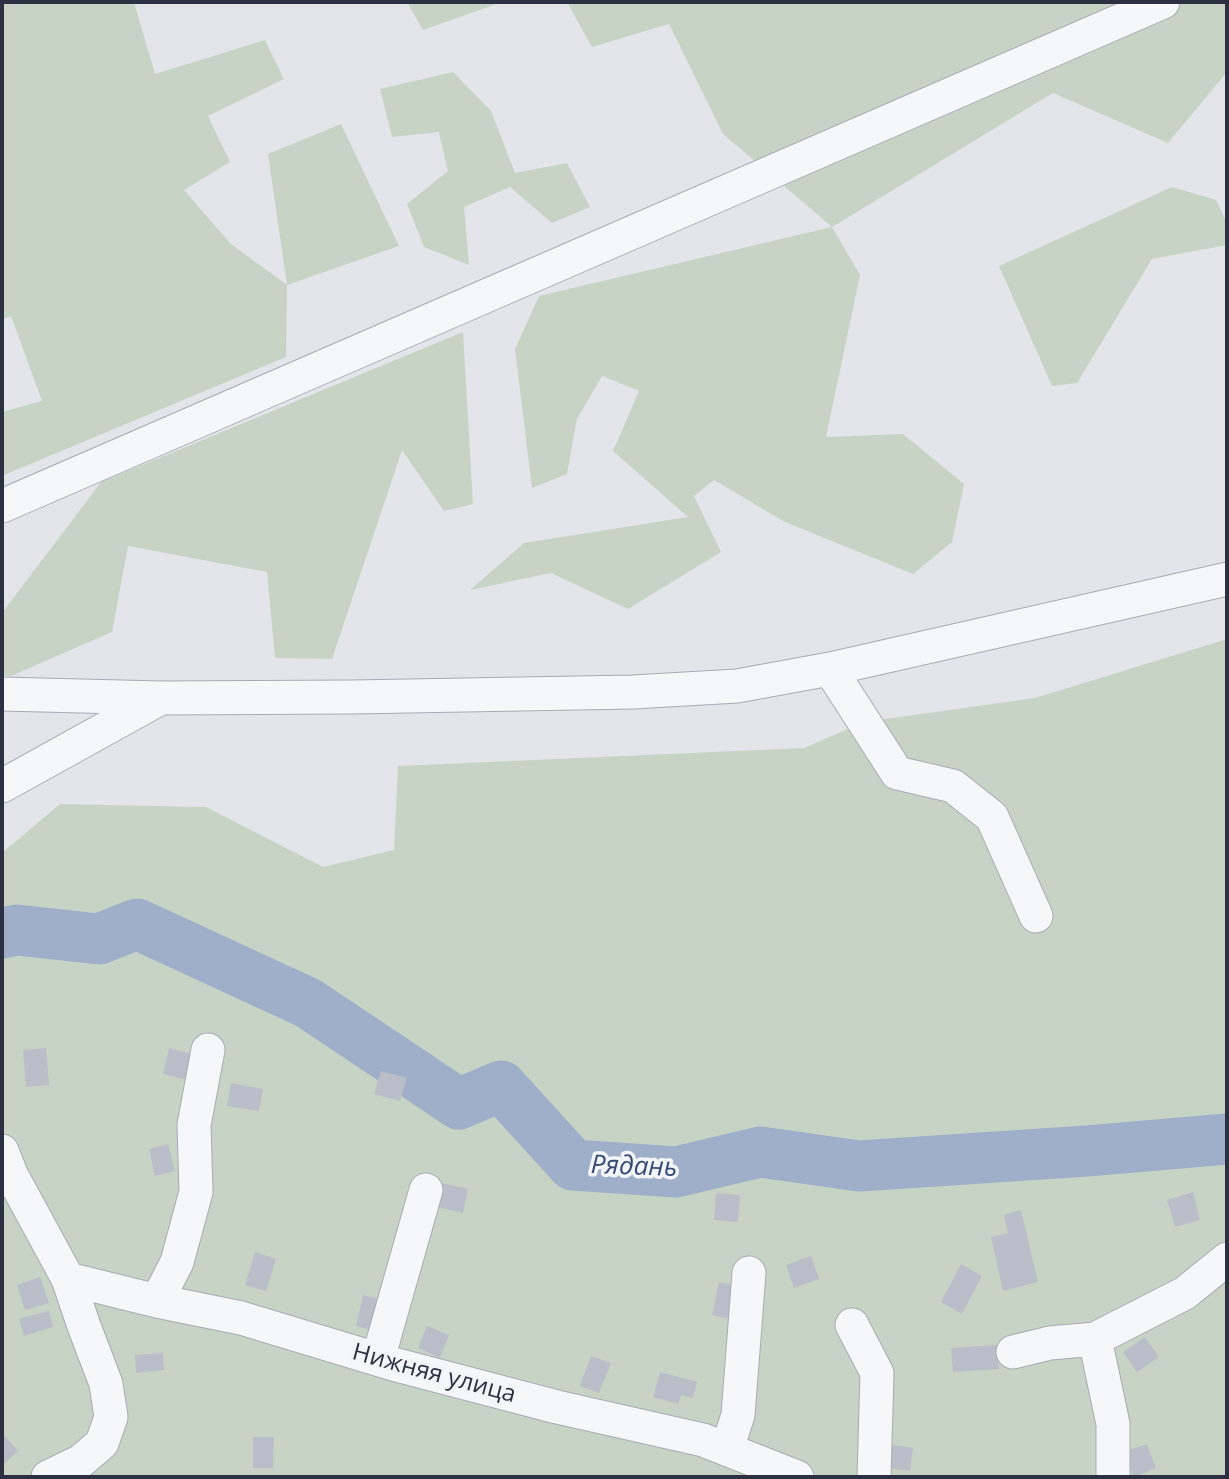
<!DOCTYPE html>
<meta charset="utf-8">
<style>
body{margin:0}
#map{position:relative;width:1229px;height:1479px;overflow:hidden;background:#e3e5eb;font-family:"Open Sans",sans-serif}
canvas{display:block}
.frame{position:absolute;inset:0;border:4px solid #2b3143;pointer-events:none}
</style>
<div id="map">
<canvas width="1229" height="1479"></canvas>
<div class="frame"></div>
</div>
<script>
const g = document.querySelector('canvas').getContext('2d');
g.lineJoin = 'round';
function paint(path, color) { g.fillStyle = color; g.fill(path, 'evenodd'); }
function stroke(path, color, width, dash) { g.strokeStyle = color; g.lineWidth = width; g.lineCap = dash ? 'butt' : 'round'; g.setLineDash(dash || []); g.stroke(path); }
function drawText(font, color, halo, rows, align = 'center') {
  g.font = font + ' "Open Sans",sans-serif'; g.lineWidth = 7; g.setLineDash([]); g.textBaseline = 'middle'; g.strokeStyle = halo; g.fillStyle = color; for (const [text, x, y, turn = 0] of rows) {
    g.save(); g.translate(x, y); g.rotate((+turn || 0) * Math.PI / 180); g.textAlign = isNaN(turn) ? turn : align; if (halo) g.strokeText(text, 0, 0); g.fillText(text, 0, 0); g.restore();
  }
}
paint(new Path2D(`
 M2,2H134L155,74L265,40L284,79L208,116L230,162L184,190L231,244L287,285L268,154L341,124L399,246L287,285L286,357L4,475L2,473V412L42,401L11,316L2,320Z
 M407,2H502L423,30Z
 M567,2H1227V72L1168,143L1053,93L832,227L860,275L826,437L903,434L964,484L952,542L913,574L783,521L714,480L694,496L721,552L628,609L551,573L470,590L524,543L688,517L613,451L639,391L602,376L577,419L567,474L532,488L515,349L539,296L832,227L723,134L669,24L592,47Z
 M453,72L491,111L515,173L567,163L590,207L552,223L510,187L464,207L469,265L424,247L407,204L448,171L439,132L392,137L380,89Z
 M1172,187L1216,200L1227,223V245L1152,259L1077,383L1052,386L999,266Z
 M463,332L473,504L444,511L402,450L332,659L275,658L267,572L128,546L112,632L11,676L2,675V613L101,482Z
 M1227,639V1477H2V853L60,804L206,807L323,867L394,850L398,766L804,748L864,722L1035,698Z`), '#c7d4c5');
stroke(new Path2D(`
 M2,933L17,930L99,939L137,924L308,1003L459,1104L501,1086L573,1165L676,1172L760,1152L859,1166L1087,1151L1227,1139`), '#a0afc9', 51);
paint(new Path2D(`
 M46,1048L49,1085L26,1087L23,1050Z
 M169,1048L192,1054L186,1080L163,1074Z
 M381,1071L407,1078L400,1101L374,1094Z
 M231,1083L263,1089L259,1111L227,1106Z
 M168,1144L175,1171L155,1176L149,1149Z
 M442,1183L468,1189L463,1213L437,1207Z
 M1193,1192L1200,1220L1175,1227L1167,1200Z
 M716,1193L740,1195L738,1222L714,1220Z
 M1021,1210L1038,1282L1003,1291L991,1237L1008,1233L1004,1215Z
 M255,1252L276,1259L266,1291L245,1285Z
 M811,1256L819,1279L794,1288L786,1265Z
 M961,1264L982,1276L962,1314L941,1302Z
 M40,1277L49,1303L25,1310L17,1285Z
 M719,1282L742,1287L736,1320L712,1315Z
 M363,1295L383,1300L375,1331L356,1326Z
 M49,1311L53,1327L24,1336L19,1319Z
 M427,1326L449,1335L440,1358L418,1348Z
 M1145,1337L1159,1357L1137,1372L1123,1352Z
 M997,1345L999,1369L953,1372L951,1348Z
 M163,1353L164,1370L136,1373L135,1355Z
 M591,1356L611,1363L599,1393L580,1386Z
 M660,1372L697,1382L693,1398L681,1395L678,1404L653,1397Z
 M2,1433L18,1451L2,1466Z
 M253,1437H274L273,1468H253Z
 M887,1444L913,1448L910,1471L884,1467Z
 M1147,1444L1156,1468L1134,1477L1124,1452Z`), '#babec8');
const minor = new Path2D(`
 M2,506L1163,2
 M830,669L897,773L953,786L992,817L1036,916
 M2,694L161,698L352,697L633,692L737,686L830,669L1227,579
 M2,786L159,699
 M2,1151L11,1174L68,1279L84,1326L106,1384L111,1417L102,1443L81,1461L48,1477
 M68,1279L157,1301L241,1318L393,1364L557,1407L703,1440L797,1477
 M157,1301L177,1262L196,1192L194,1125L208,1050
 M852,1325L877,1373L874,1477
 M1095,1339L1113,1424V1477
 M1013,1352L1050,1343L1095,1339L1185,1293L1227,1259
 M378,1359L426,1190
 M727,1449L738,1415L749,1273`);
stroke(minor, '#a8abb5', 35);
stroke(minor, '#f6f7f9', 33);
drawText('24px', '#2b3143', '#f3f5f8', [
 ["Нижняя улица",434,1374,15]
]);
drawText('italic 26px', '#374c75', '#f3f5f8', [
 ["Рядань",634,1167,2]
]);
</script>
